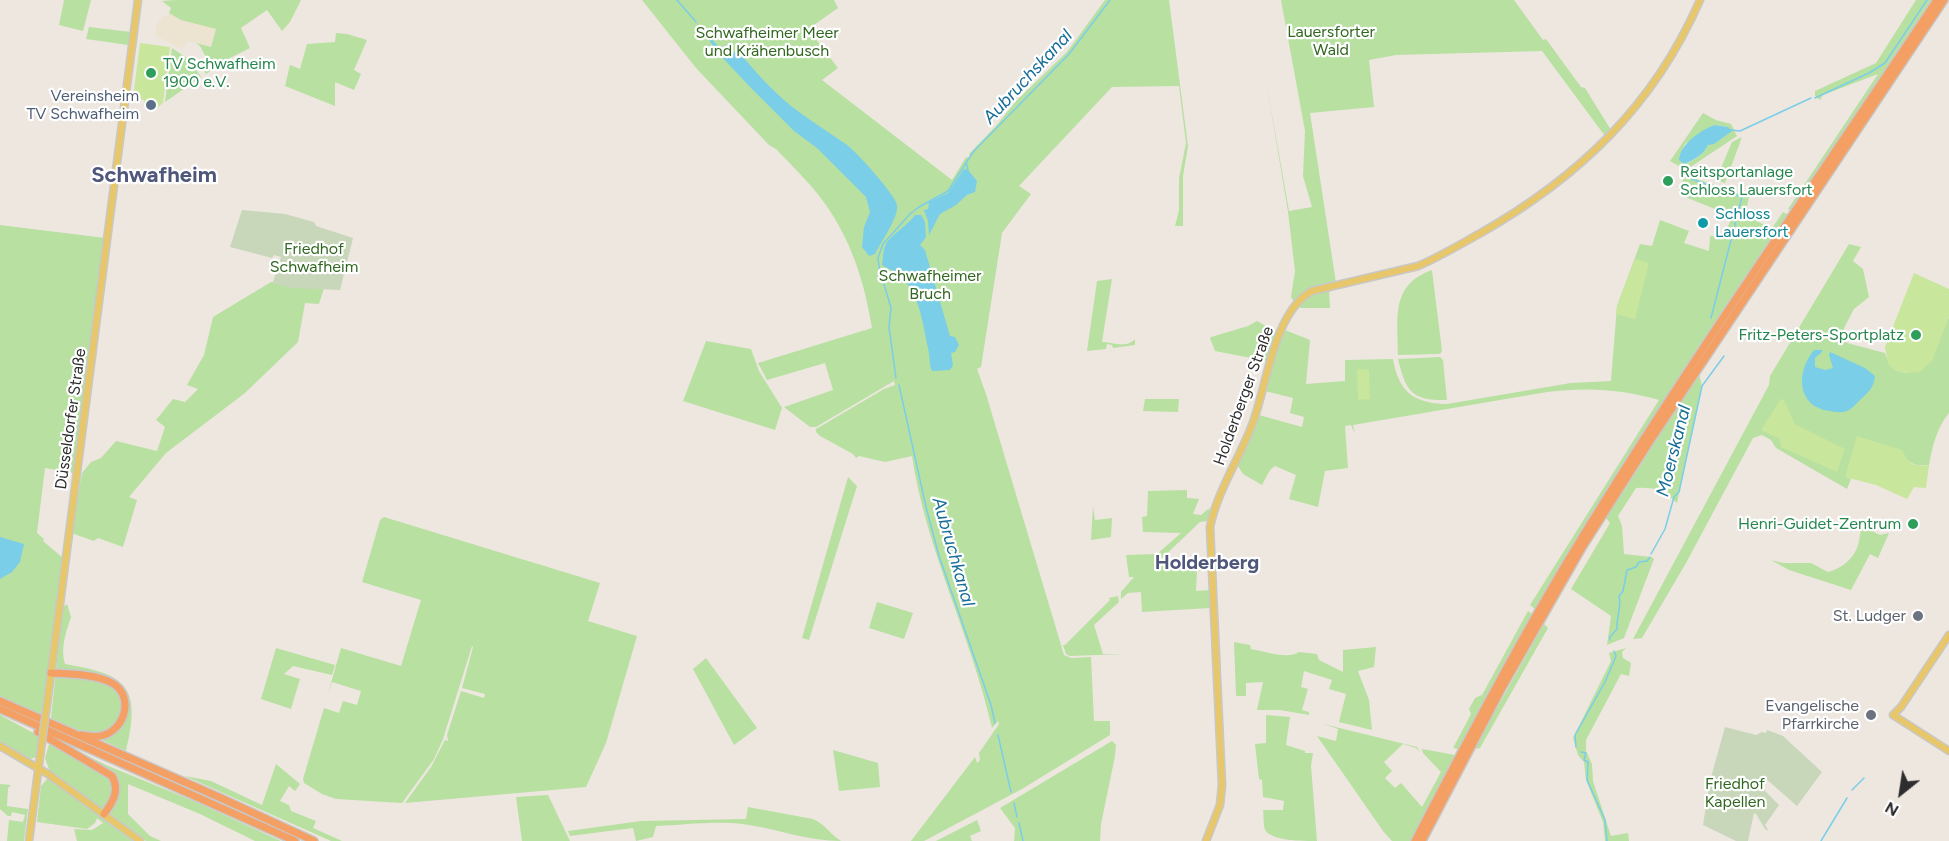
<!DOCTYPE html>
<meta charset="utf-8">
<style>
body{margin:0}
#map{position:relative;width:1949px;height:841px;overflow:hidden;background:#ede7e0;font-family:Figtree,sans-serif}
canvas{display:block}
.north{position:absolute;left:1871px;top:763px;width:60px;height:60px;-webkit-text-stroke:4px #fff;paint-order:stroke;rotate:210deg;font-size:16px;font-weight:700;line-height:24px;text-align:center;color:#2d2d2d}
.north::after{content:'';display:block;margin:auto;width:21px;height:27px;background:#2d2d2d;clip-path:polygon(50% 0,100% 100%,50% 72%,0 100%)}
</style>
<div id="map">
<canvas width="1949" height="841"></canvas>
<div class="north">N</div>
</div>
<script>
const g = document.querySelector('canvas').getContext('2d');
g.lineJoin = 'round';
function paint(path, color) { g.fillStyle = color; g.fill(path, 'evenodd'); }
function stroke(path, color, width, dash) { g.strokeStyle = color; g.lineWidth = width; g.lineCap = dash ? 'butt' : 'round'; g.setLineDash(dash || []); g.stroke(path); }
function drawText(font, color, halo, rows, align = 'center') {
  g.font = font + ' Figtree,sans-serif'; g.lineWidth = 4.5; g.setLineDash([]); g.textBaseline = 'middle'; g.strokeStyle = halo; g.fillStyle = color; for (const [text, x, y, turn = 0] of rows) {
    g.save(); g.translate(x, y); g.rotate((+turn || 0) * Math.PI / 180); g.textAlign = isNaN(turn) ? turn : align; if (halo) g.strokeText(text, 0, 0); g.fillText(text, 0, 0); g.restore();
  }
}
paint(new Path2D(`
 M169,13L181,20L216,28L211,47L188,41L182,49L156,36V27L163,15L166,17Z`), '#ede3d1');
paint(new Path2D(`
 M64,0H91L83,31L59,25Z
 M176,0H301L290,22L282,31L267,10L241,28L250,48L228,59L206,74L201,64L208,61L200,46L196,43L211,47L216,29L181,20L169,13L171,8L162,1Z
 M642,0H834L838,8L808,29L838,68L822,80L952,180L966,157L969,158L970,156L969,154L996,126L1016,101L1067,52L1105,0H1169L1188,146L1183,176V226H1175L1179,210V178L1186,143L1179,86L1112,87L1019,186L1031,194L1002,233L981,367L977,369L986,394L1064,655L1071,658L1091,657L1094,721H1110V735L1022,789L924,841H911L975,757L977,763L980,760L979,753L999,724L998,721L992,728C971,635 926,550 912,456L885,462L859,456L856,458L853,454L820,436L816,432V429L884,389L895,385L894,381L816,427H810L784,407L833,390L825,363L767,380L758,363L872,328C865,285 853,245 828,208C814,187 794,168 776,149L769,145L696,68Z
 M1281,0H1514L1543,40L1546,39L1581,87L1585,88L1611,130C1647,91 1674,48 1696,0H1698L1678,43L1631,111L1605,136L1542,51L1396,55L1369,60L1374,107L1310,113L1336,283L1308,290L1294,302L1291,297L1295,271L1288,212L1267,86L1289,211L1312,207L1303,176L1305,131Z
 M1916,0H1933L1791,210L1788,209L1878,74L1823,95L1820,100L1815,96V91L1876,63Z
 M89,27L131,32L129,51L128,45L86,39Z
 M336,33L347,34L367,40L354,70L361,74L354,90L335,82V106L285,86L290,65L300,69L307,44L335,42Z
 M172,48L190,60L201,77L165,102Z
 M1703,113L1716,120L1731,124L1737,136L1686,170L1670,161ZM1715,125L1728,127L1731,131L1708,145L1698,157L1688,163L1679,156L1685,144Z
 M1742,137L1725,183L1716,180L1732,142Z
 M1685,175L1749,197L1745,216L1772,228L1783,212L1789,215L1598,504L1535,609L1530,605L1659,400C1622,389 1585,387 1547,392L1353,425L1355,434L1351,425L1358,445L1351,425L1345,426L1348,468L1325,471L1318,507L1289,499L1296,475L1275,466L1270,470L1262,485L1243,474L1238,466V463L1259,415L1302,427L1304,417L1290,413L1293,398L1265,391L1271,360L1285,330L1310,340L1306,384L1345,381V360L1393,359C1399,393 1414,403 1447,404L1571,383L1611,381L1617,306L1640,244L1652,246L1660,220L1689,231L1684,243L1709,251L1710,236L1724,237L1732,216L1678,194Z
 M0,225L105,238L73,473L45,468L37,533L44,539L43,541L63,558L42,715L0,696Z
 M1849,244L1861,247L1853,261L1863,269L1869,297L1854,309L1844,328L1847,343L1885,353C1889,365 1894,372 1907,373L1945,325L1949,317V413C1937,427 1932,448 1929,465C1917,466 1908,465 1903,453L1846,477L1851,479L1847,489L1776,448L1771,440L1762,435L1753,438L1686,563L1642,638L1633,639L1769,385L1770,376Z
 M1432,270L1442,351L1440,354L1398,355C1398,318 1390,285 1432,270Z
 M1112,279L1102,342C1113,342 1126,349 1135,339V345L1113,348L1112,345L1107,344L1106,349L1087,351L1097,281Z
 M271,282L291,288H324L319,304L305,303L298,342L245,393L166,453L129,497L137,500L123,547L98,538L94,541L71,533L82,473L91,462L101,458L116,441L157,451L165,427L156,420L173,399L185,402L198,389L187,385L204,355L213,317Z
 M1329,288L1330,308H1301L1297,306L1312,293Z
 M1257,321L1279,333L1267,361L1215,351L1210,338L1211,337L1248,326Z
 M706,341L751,349L759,371L782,408L775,430L683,401Z
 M1440,357L1443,360L1447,400C1412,401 1406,392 1398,359Z
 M1699,374L1702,386L1677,503C1663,490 1655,487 1636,488L1618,516L1622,526L1624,554L1651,557L1654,559L1624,638L1607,645L1611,616L1571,589L1610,523L1606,518Z
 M1145,399H1179L1178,412L1143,411Z
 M848,477L857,486L809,640L802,638Z
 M1187,490V498L1199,499L1193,514L1201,515L1214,504L1208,510L1212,509L1208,521L1200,522L1156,564L1209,561V571H1197L1196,591L1211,590L1210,608L1142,612L1141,592L1128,593L1121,599V592L1134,577H1129L1126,555L1157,554L1181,533L1143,532L1142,517L1147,516L1148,491Z
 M1093,506L1095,520L1112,518L1111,537L1091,540Z
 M384,517L600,583L588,621L637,636L606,743L586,787L405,803L431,767L445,740L448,741L447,735L461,691L484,698L485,694L462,688L473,647L472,646L443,739L434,759L402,803L336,799L322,794L304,783L303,779L324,708L339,713L343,701L357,705L361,691L332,682L327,697L341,648L401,666L421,600L362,582L380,520Z
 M1862,526L1880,535L1889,533L1878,558L1870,554L1851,590L1789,570L1771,560L1783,563H1811L1828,572C1843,568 1856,557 1859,541C1860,536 1860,532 1862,526Z
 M1118,596L1119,602L1094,625L1103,654H1124L1070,656L1066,654L1063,645H1065L1110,600L1109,598Z
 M877,602L913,613L904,639L869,628Z
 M67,604L71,617C66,632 60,648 65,664C126,674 142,686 126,751L100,739C113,738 129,724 128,710C127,701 119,691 115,683L56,669L63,607Z
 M1528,611L1532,614L1458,749L1453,748L1471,714L1469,709L1475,698L1482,695Z
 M1544,624L1548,628L1480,748L1474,749Z
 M1234,642L1250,645L1251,649C1264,651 1288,660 1299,652L1317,654L1319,660L1343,672V650L1376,647L1374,667L1358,671L1369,700L1372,730L1339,722L1346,694L1329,689L1332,680L1304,671L1301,687L1308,689L1302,710L1309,712V715L1280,710H1257L1263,682L1246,683V696H1236Z
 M276,648L335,665L332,675L293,666L284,674L300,679L291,709L261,699Z
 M1626,648L1622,652L1623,658L1631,663L1629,676L1621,674L1586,740V751L1592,764L1593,781L1611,836L1628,833L1629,841H1605L1603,822L1586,780L1584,762L1578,755L1573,738L1611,661L1609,653Z
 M706,658L757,728L734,745L693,669Z
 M58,676C93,680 148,682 110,731C84,736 74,729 51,718L55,679Z
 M0,715L39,736L37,757L29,759L0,743Z
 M1266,715L1290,717L1286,745L1305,751V753H1313L1311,766L1317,841C1302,841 1272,841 1265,830C1263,824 1264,816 1263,810H1283L1284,801L1263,797L1262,780L1259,779L1255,744L1266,743Z
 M1323,724L1417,747L1420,752L1416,748L1403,744L1384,762L1392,771L1385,778L1395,788L1401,783L1422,807L1441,772L1423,753L1422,749L1455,755L1411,841H1392L1383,831L1317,736L1336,741L1338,729Z
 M50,741L111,778L113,794L105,808L99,807L50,772L45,758Z
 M1112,741L1116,745L1115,756L1101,824L1100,841H1014L1015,828L1000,808Z
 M60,742L106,765L196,802L281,841H255L200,814L128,784V814L150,836L161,841H146L109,813L114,804L111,773Z
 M833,750L878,763L880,787L839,791Z
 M276,764L300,784L295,791L289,786L280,801L289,805L291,811L316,821L313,828L342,841H331L185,776L211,781L262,805Z
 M47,779L49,780L133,841H77L74,829L92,830L103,823L97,818L95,823L87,829L37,822L41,786Z
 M0,784L11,785L8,788L7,806L28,809L24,841H7L9,820L23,822L25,815L12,812L11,816H8L0,809Z
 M548,795L570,841H522L516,797Z
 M748,807L813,819C825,824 831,835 841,841C809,841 780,830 749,825C721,820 685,825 656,826L653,837L636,841L633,828L570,836L568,831L641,821L746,819Z
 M977,820L981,831L970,836L972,841H936Z`), '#b8e0a1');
paint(new Path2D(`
 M242,210L285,214L314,222L316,226L353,238L340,290L291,288L273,283L271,282H273L281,257L274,255L272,258L230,247Z
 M1725,727L1756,735L1762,732L1766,733L1767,730L1783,736L1822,772L1797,806L1764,777L1761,787L1779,805L1765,825L1769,831L1765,829L1756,814L1754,813L1748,841H1736L1703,825L1710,781Z`), '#c8d6b9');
paint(new Path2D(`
 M140,43L170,47L163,103L156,109L144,107V100L133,98Z
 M1635,259L1649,263L1635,319L1616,314L1617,306Z
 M1914,273L1949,289V317L1932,361L1920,372L1907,373L1894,370L1888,363L1885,347Z
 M1359,369L1369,370L1370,399L1358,400L1357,371Z
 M1781,399L1784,400L1795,424L1845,449L1837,472L1781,447L1780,439L1761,430Z
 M1857,436L1902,450C1909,464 1912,467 1929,465L1926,488L1914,487L1907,499L1876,485L1845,477Z`), '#c9e69d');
paint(new Path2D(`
 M696,22L718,46L723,47L732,43L723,51L724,55L735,52L740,53C755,72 772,90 791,106C809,120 829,132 847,145C857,152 895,195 897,205C899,217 881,242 875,254L869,256L862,247L864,227L870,212L866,197L817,148L794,131L751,88L719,54Z
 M1715,125L1728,127L1732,131L1714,144L1708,145C1703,155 1694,160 1684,164L1679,160C1679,145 1702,129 1715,125Z
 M964,169L968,170L977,181L975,192L967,195L956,205L940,214L929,235L928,221L924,210L928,209L929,202L948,193Z
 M915,215H921L925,222L926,237L920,245L925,250L950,336L955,337L959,345L955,352L951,353L953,365L950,370L932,371C929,365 930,356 928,348C922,320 920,295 899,274C894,270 887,269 882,265C883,258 883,249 887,242C893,234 908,225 915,215Z
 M1814,350H1822V352L1815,358V367L1825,370L1833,368L1829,355L1830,352L1865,368L1875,376C1874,387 1869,392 1861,399C1857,403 1852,409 1847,411C1841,413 1835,412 1829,411C1796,406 1796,372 1814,350Z
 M0,537L24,544L20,562L12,572L0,579Z`), '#7bcee7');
stroke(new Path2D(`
 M677,0L696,22
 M1815,98L1869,73L1885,63L1927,0
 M1731,130L1740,131L1811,98
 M966,162L968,170
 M1686,177L1742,197L1711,318
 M896,378L889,327L891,308L879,267L878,258L883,244L910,214L919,207L948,191L973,152L1069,54L1110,0
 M899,385L926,507L939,556L991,705L995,723
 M1651,554L1665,529L1674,497L1679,492L1702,386L1724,356
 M1610,640V637L1617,629C1616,618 1622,606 1619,596L1623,591L1627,570L1636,567L1639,562L1647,561L1650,557
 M998,735L1011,792
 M1576,747L1575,735L1605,682L1616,656L1614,651
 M1581,752L1586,753L1584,760L1588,762L1587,780L1605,820L1607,841
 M1852,790L1864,778
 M1014,803L1017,817
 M1019,823L1023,841
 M1821,841L1847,798`), '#7bcee7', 1.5);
const major = new Path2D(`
 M1949,635L1901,707L1893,715L1949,751
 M46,712L138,0
 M0,746L48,774L140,841
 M29,841L42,741
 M1206,841L1220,805L1222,785L1210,527C1217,492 1239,459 1252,425C1267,387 1273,312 1312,291L1418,266C1439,257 1459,245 1479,234C1578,178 1654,106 1700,0`);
const highway = new Path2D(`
 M51,673C70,674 95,674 112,683C134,695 126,728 104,735C96,738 88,736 81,735
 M0,701L221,798L314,841
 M0,709L295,841
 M38,732L112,776C120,790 113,802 104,814
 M1415,841C1467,741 1519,641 1578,544C1691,359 1817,181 1937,0
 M1422,841L1502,688L1583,546L1650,441L1944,0`);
stroke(major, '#c8c8c8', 9);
stroke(highway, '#c8c8c8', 10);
stroke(major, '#e8c76a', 6);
stroke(highway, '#f49f64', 7);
const majorBridge = new Path2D(`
 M42,741L46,712`);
stroke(majorBridge, '#c8c8c8', 9, []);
stroke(majorBridge, '#e8c76a', 6);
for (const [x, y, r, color] of [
 [151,73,6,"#2e9e5b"],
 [151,105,6,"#5c6f8a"],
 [1668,181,6,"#2e9e5b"],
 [1703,223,6,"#0f9aa8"],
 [1916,335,6,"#2e9e5b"],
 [1913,524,6,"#2e9e5b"],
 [1918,616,6,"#6b7280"],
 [1871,715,6,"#6b7280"]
]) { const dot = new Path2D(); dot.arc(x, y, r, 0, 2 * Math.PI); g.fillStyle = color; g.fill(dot); stroke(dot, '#fff', 2); }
drawText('16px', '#316720', '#fff', [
 ["Lauersforter",1331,32],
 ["Wald",1331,50],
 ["Schwafheimer Meer",767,33],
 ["und Krähenbusch",767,51],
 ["Friedhof",314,249],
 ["Schwafheim",314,267],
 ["Schwafheimer",930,276],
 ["Bruch",930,294],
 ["Friedhof",1735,784],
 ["Kapellen",1735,802]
]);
drawText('16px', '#27864d', '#fff', [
 ["TV Schwafheim",163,64],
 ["1900 e.V.",163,82],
 ["Reitsportanlage",1680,172],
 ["Schloss Lauersfort",1680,190],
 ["Fritz-Peters-Sportplatz",1904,335,"right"],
 ["Henri-Guidet-Zentrum",1901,524,"right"]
], 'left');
drawText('16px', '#4e5e75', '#fff', [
 ["Vereinsheim",139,96],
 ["TV Schwafheim",139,114]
], 'right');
drawText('16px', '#0d838f', '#fff', [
 ["Schloss",1715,214],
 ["Lauersfort",1715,232]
], 'left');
drawText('16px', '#2d2d2d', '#fff', [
 ["Holderberger Straße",1244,396,-70],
 ["Düsseldorfer Straße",71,419,-82]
]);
drawText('16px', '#5b616d', '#fff', [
 ["St. Ludger",1906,616],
 ["Evangelische",1859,706],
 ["Pfarrkirche",1859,724]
], 'right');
drawText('italic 18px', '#176e97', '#fff', [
 ["Aubruchskanal",1028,77,-47],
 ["Moerskanal",1674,451,-76],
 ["Aubruchkanal",953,552,74]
]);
drawText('bold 20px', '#4f587b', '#fff', [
 ["Holderberg",1207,563]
]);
drawText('bold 22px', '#4f587b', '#fff', [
 ["Schwafheim",154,176]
]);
</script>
